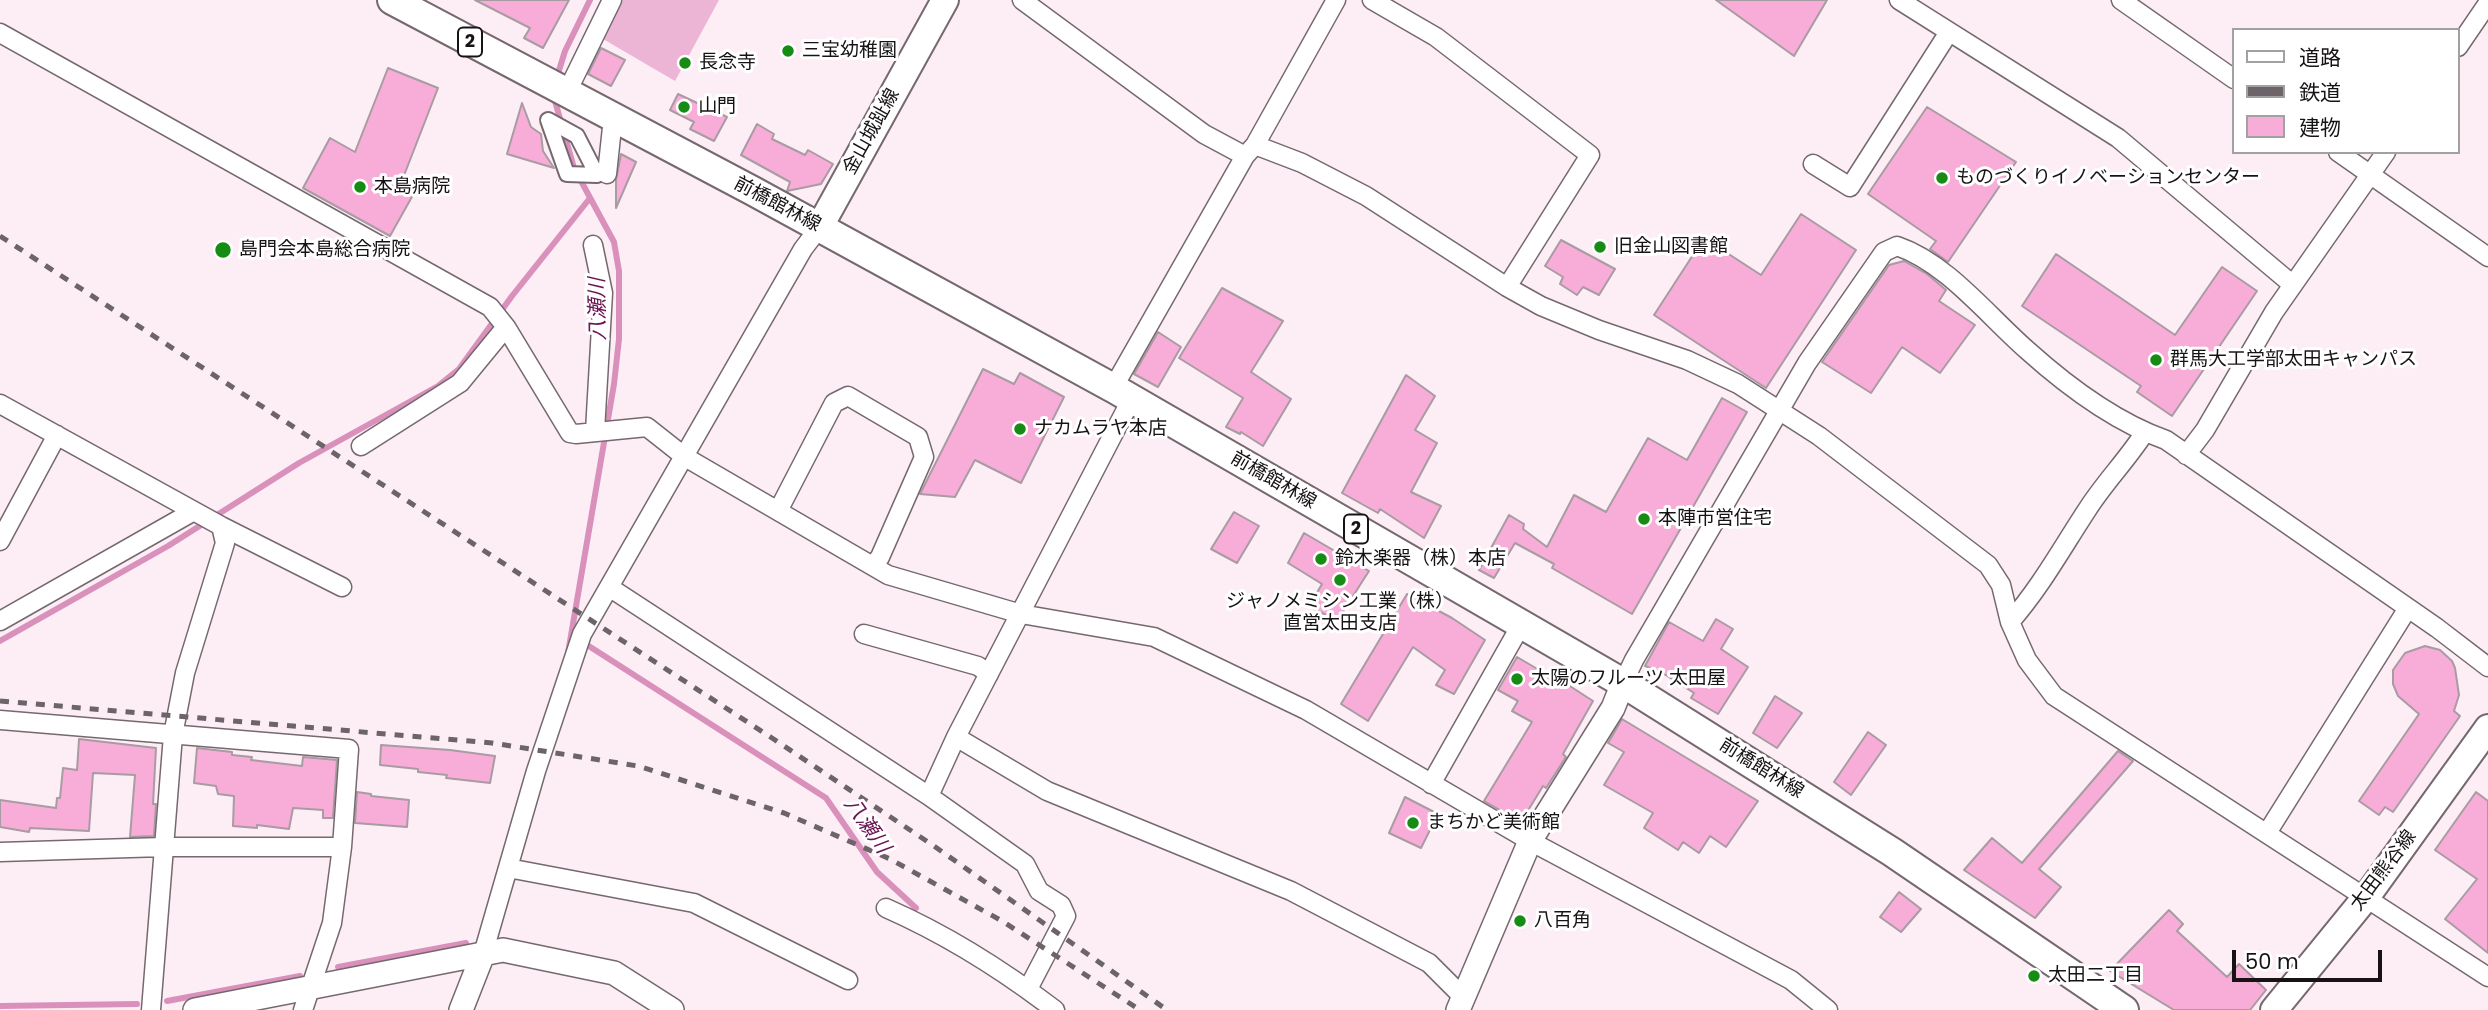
<!DOCTYPE html>
<meta charset="utf-8">
<style>
body{margin:0}
#map{position:relative;width:2488px;height:1010px;overflow:hidden;background:#fdeef6;font-family:Poppins,"Noto Sans JP",sans-serif}
canvas{display:block}
.legend{position:absolute;left:2232px;top:28px;width:228px;height:126px;box-sizing:border-box;background:#fff;border:2px solid #a2a1a1;margin:0;padding:9px 12px;list-style:none;font-size:21px;color:#171315}
.legend li{display:flex;align-items:center;gap:14px;height:35px}
.legend b{width:35px;border:2px solid #a2a1a1}
.scale{position:absolute;left:2232px;top:950px;width:150px;height:32px;box-sizing:border-box;border:4px solid #171315;border-top:0;padding-left:9px;font-size:21px;line-height:24px;white-space:nowrap;color:#171315;-webkit-text-stroke:5px #fff;paint-order:stroke}
</style>
<div id="map">
<canvas width="2488" height="1010"></canvas>
<ul class="legend">
<li><b style="height:9px;background:#fff"></b>道路</li>
<li><b style="height:9px;background:#6c6469"></b>鉄道</li>
<li><b style="height:19px;background:#f8add9"></b>建物</li>
</ul>
<div class="scale">50 m</div>
</div>
<script>
const g = document.querySelector('canvas').getContext('2d');
g.lineJoin = 'round';
function paint(path, color) { g.fillStyle = color; g.fill(path, 'evenodd'); }
function stroke(path, color, width, dash) { g.strokeStyle = color; g.lineWidth = width; g.lineCap = dash ? 'butt' : 'round'; g.setLineDash(dash || []); g.stroke(path); }
function drawText(font, color, halo, rows, align = 'center') {
  g.font = font + ' Poppins,"Noto Sans JP",sans-serif'; g.lineWidth = 6; g.setLineDash([]); g.textBaseline = 'middle'; g.strokeStyle = halo; g.fillStyle = color; for (const [text, x, y, turn = 0] of rows) {
    g.save(); g.translate(x, y); g.rotate((+turn || 0) * Math.PI / 180); g.textAlign = isNaN(turn) ? turn : align; if (halo) g.strokeText(text, 0, 0); g.fillText(text, 0, 0); g.restore();
  }
}
paint(new Path2D(`
 M623,0H719L675,81L603,39Z`), '#edb5d5');
stroke(new Path2D(`
 M556,80L565,51L590,0
 M553,94L574,168L614,242L619,271V339L614,384L568,653
 M0,641L168,546L299,463L438,386L459,369L512,296L590,198
 M581,641L826,798L877,872L916,908
 M338,967L466,943
 M167,1001L300,976
 M0,1006L137,1004`), '#d991bc', 6);
const building = new Path2D(`
 M475,0H569L543,48L524,38L530,28Z
 M1716,0H1827L1794,56Z
 M601,48L625,60L611,86L588,74Z
 M388,68L438,88L403,178L418,186L390,236L303,188L330,138L355,152Z
 M678,94L727,117L714,141L690,129L694,122L670,110Z
 M522,103L531,127L541,134L543,151L554,168L507,154Z
 M1927,107L2016,162L1948,262L1930,249L1936,241L1868,194Z
 M757,124L774,134L772,139L805,155L808,150L833,164L821,184L787,191L790,182L741,155Z
 M621,154L636,162L616,208V180Z
 M1801,214L1856,250L1766,388L1654,315L1704,238L1761,275Z
 M1561,240L1615,269L1599,295L1583,287L1577,295L1560,284L1563,277L1545,266Z
 M2056,254L2175,335L2222,267L2257,291L2172,416L2137,392L2141,386L2022,306Z
 M1904,261L1927,274L1946,290L1939,301L1975,325L1940,373L1902,347L1871,393L1822,362L1889,265Z
 M1222,288L1283,321L1251,372L1291,399L1263,446L1241,432L1240,434L1226,427L1243,398L1179,358Z
 M1158,332L1181,347L1158,387L1134,374Z
 M983,369L1014,384L1020,373L1064,397L1021,483L975,460L955,497L920,494Z
 M1406,375L1435,396L1415,430L1437,443L1411,492L1441,506L1424,538L1380,509L1378,513L1342,493Z
 M1722,398L1747,412L1632,614L1552,568L1554,564L1515,543L1494,578L1479,570L1509,515L1524,524L1523,529L1547,547L1574,495L1606,512L1648,438L1687,460Z
 M1234,512L1259,526L1237,563L1211,549Z
 M1304,533L1369,571L1337,621L1309,606L1322,584L1288,563Z
 M1407,594L1452,618L1485,640L1454,694L1436,685L1445,670L1413,647L1368,721L1341,704Z
 M1716,619L1733,629L1721,649L1748,667L1718,714L1691,698L1694,693L1661,672L1645,666L1669,622L1703,641Z
 M2425,646L2440,650L2452,661L2455,668L2459,695L2454,711L2460,716L2393,812L2385,807L2379,815L2359,801L2419,714L2398,696L2393,684V670L2405,653Z
 M1517,657L1558,681L1559,679L1593,701L1563,754L1566,757L1546,788L1543,786L1521,822L1484,801L1532,722L1512,711L1518,701L1498,690Z
 M1775,696L1802,713L1777,748L1753,733Z
 M1622,719L1758,801L1726,847L1710,836L1699,853L1683,842L1678,850L1644,828L1653,813L1604,785L1624,752L1608,743Z
 M1868,732L1886,745L1851,795L1834,782Z
 M79,739L156,748L153,804H156L154,836L130,837L135,775L93,773L89,831L30,828L29,832L0,827V800L56,808L57,798H60L63,768L77,770Z
 M381,745L450,750L495,756L490,783L446,778L447,775L418,772V769L380,765Z
 M197,748L232,752V755L252,757L251,760L302,766L303,757L337,760L333,818H323V810L293,808L289,829L257,825V828L233,826L234,796L218,794L216,786L194,783Z
 M2118,751L2133,761L2039,869L2061,887L2035,918L1964,870L1992,838L2022,863Z
 M357,792L371,794V796L409,800L407,827L355,823Z
 M2476,792L2488,801V953L2445,919L2477,879L2435,850Z
 M1405,797L1438,814L1421,848L1389,833Z
 M1899,892L1921,909L1901,932L1880,917Z
 M2169,910L2183,924L2177,931L2227,977L2239,964L2266,990L2250,1010H2174L2110,971Z`);
paint(building, '#f8add9');
stroke(building, '#a89ba2', 2);
const pedestrian = new Path2D(`
 M548,120L577,136L597,175L567,174Z`);
const minor = new Path2D(`
 M1022,0L1204,134L1245,156
 M1372,0L1436,37L1590,155L1507,287
 M1899,0L2118,138L2293,285
 M2121,0L2234,79
 M0,33L490,307L506,327L570,433L576,434L647,427L685,457L888,575L1021,614L1154,637L1306,710L1530,841L1791,980L1828,1010
 M2458,47L2488,3
 M566,94L612,0
 M1255,145L1302,163L1366,196L1507,287L1541,306L1599,330L1687,360L1738,384L1819,436L1988,565L2001,585L2010,622L2027,660L2054,696L2488,977
 M2338,152L2488,257
 M1813,164L1850,187L1949,32
 M607,174L613,118
 M593,245L603,293L595,431
 M1113,388L1245,156L1255,145L1336,0
 M0,404L221,526L225,543L185,673L173,735L151,1010
 M361,446L460,383L506,327
 M2186,455L2205,430L2274,312L2386,152
 M778,511L834,403L848,396L918,437L924,457L880,557L873,566
 M221,526L342,587
 M0,541L57,435
 M609,587L929,796L1025,864L1039,891L1061,905L1066,916L1028,989
 M0,621L194,511
 M2010,622C2040,588 2062,548 2087,510C2104,483 2127,460 2145,432
 M864,634L978,666L989,674
 M1623,683L1634,660L1807,363L1884,252L1897,246C1947,263 1988,316 2027,350C2067,386 2115,422 2166,440L2437,628L2488,667
 M0,720L349,749L342,847L332,923L303,1010
 M956,737L1047,791L1291,891L1429,963L1462,996
 M1431,784L1521,625
 M929,796L956,737L1131,400
 M2267,833L2408,608
 M0,852L163,847H342
 M508,868L694,903L848,980
 M886,908C945,934 1004,971 1055,1010
 M483,954L536,771L582,634L803,249L819,228`);
const tertiary = new Path2D(`
 M195,1010L503,950L614,973L672,1010
 M461,1010L483,954
 M1458,1010L1530,841L1613,708L1623,683`);
const secondary = new Path2D(`
 M819,228L945,0
 M2274,1010L2367,896L2488,728`);
const primary = new Path2D(`
 M392,0L753,191L1113,388L1623,683L1892,852L2124,1010`);
stroke(pedestrian, '#75686f', 18);
stroke(minor, '#75686f', 21);
stroke(tertiary, '#75686f', 26);
stroke(secondary, '#75686f', 30);
stroke(primary, '#75686f', 32);
stroke(pedestrian, '#fff', 14);
stroke(minor, '#fff', 18);
stroke(tertiary, '#fff', 23);
stroke(secondary, '#fff', 26);
stroke(primary, '#fff', 28);
stroke(new Path2D(`
 M0,236L772,738L934,846L1167,1010
 M0,701L492,743L638,766L784,813L890,859L1002,921L1140,1010`), '#6c6469', 5, [9, 9]);
for (const [x, y, r, color] of [
 [788,51,7,"#178c14"],
 [685,63,7,"#178c14"],
 [684,107,7,"#178c14"],
 [1942,178,7,"#178c14"],
 [360,187,7,"#178c14"],
 [1600,247,7,"#178c14"],
 [223,250,9,"#178c14"],
 [2156,360,7,"#178c14"],
 [1020,429,7,"#178c14"],
 [1644,519,7,"#178c14"],
 [1321,559,7,"#178c14"],
 [1340,580,7,"#178c14"],
 [1517,679,7,"#178c14"],
 [1413,823,7,"#178c14"],
 [1520,921,7,"#178c14"],
 [2034,976,7,"#178c14"]
]) { const dot = new Path2D(); dot.arc(x, y, r, 0, 2 * Math.PI); g.fillStyle = color; g.fill(dot); stroke(dot, '#fff', 2.5); }
for (const [x, y, w] of [
 [470,42,24],
 [1356,529,24]
]) { const box = new Path2D(); box.roundRect(x - w / 2, y - 14.5, w, 29, 5); g.fillStyle = '#fff'; g.fill(box); stroke(box, '#171315', 2); }
drawText('bold 18px', '#171315', null, [
 ["2",470,42],
 ["2",1356,529]
]);
drawText('19px', '#171315', '#fff', [
 ["三宝幼稚園",802,51],
 ["長念寺",699,63],
 ["山門",698,107],
 ["ものづくりイノベーションセンター",1956,178],
 ["本島病院",374,187],
 ["旧金山図書館",1614,247],
 ["島門会本島総合病院",239,250],
 ["群馬大工学部太田キャンパス",2170,360],
 ["ナカムラヤ本店",1034,429],
 ["本陣市営住宅",1658,519],
 ["鈴木楽器（株）本店",1335,559],
 ["ジャノメミシン工業（株）",1340,602,"center"],
 ["直営太田支店",1340,624,"center"],
 ["太陽のフルーツ 太田屋",1531,679],
 ["まちかど美術館",1427,823],
 ["八百角",1534,921],
 ["太田二丁目",2048,976]
], 'left');
drawText('19px', '#171315', '#fff', [
 ["金山城趾線",872,132,-61],
 ["前橋館林線",777,205,28],
 ["前橋館林線",1273,481,30],
 ["前橋館林線",1761,769,32],
 ["太田熊谷線",2384,871,-53]
]);
drawText('italic 21px', '#6a1550', '#fff', [
 ["八瀬川",599,309,-91],
 ["八瀬川",866,826,55]
]);
</script>
